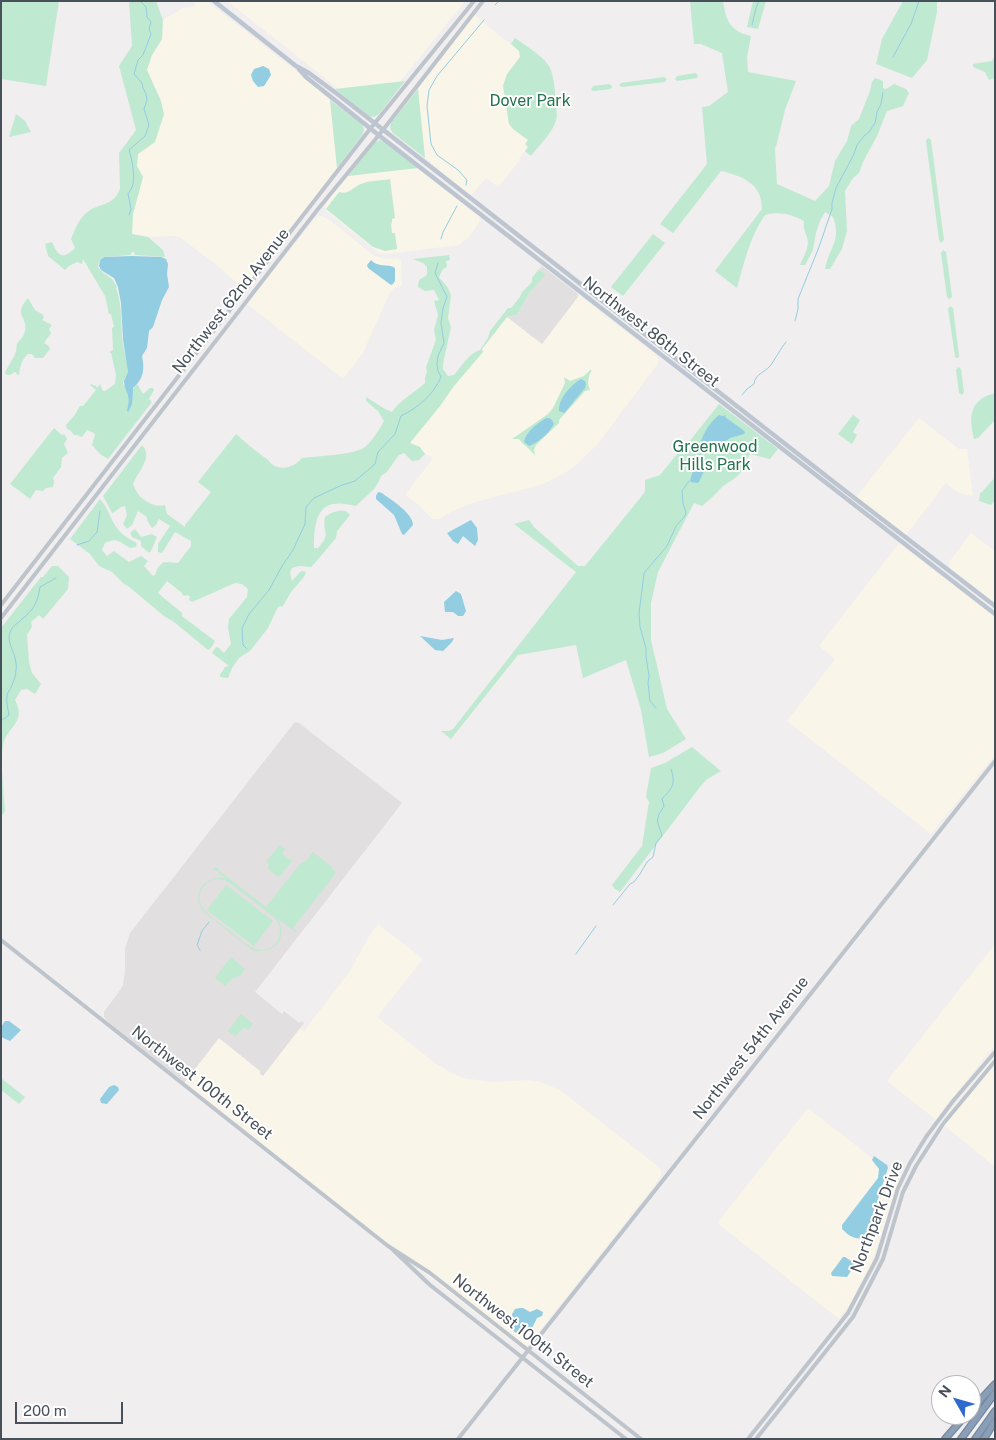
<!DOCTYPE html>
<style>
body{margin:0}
#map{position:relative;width:996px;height:1440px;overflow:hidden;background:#f0eeee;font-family:"Public Sans",sans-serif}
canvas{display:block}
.frame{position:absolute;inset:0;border:2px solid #485059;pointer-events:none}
.north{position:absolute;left:931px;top:1375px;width:50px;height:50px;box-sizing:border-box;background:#fff;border:1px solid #b6b9bd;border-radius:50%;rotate:308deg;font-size:14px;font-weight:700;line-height:20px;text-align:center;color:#485059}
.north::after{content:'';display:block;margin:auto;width:18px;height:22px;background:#2d6acb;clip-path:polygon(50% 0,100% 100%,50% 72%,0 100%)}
.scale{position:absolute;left:15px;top:1402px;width:108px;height:22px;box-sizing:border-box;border:2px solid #485059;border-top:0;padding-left:6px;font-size:15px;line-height:18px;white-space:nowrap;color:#485059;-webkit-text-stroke:4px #fff;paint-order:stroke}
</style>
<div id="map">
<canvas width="996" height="1440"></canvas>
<div class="frame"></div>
<div class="north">N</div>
<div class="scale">200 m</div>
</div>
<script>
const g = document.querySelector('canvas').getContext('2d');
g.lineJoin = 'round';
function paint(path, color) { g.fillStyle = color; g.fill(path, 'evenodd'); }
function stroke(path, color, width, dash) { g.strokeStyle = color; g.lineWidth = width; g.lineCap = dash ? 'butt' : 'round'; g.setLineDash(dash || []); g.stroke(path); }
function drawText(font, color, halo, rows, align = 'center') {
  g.font = font + ' "Public Sans",sans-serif'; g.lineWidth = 4; g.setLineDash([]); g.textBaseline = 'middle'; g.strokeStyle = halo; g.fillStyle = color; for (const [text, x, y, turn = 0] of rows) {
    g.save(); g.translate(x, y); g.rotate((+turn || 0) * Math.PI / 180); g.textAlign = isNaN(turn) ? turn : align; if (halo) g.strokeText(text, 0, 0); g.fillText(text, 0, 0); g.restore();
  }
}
paint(new Path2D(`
 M195,1H207L295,70L330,100L337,168L244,289L215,264L181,238L174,236L148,237L132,234L133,214L143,177L137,166L138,153L155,142L161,101L147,70L152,55L162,39L163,20L183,8L194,7Z
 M227,1H465L400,82L339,89Z
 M474,15L519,51L520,57L507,74L513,129L528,140V147L519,159L520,160L498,187L486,178L471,196L425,158L418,89Z
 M418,168L480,216L479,223L469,237L459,245L387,254L379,253L326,211L325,206L329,199L348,176Z
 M318,216H322L331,221L373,255L385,259L398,258L401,261L402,285L394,288L390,292L363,353L343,379L247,304L315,218Z
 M542,266L657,356L659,361L657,365L597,445L575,466L563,474L545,483L530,488L475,502L451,512L439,519H432L420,506L405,495L433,458L425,454L420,447L409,443L440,406L454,386L483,352L482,349L507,317L530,292L543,272L538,270Z
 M919,418L959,449H967L973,496L962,494L954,490L946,483L906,535L856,497Z
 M971,533L995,551V603L949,567V562Z
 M899,543L995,617V755L931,834L787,721L835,659L819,646Z
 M378,924L423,959L377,1017L435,1063L452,1073L463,1078L493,1082L528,1080L541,1082L560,1090L659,1167L661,1170V1175L655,1185L527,1347L522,1348L516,1344L315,1188L244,1129L184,1083L254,992L304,1031L350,971L369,936Z
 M995,944V1047L985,1057L936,1120L887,1081Z
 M995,1056V1167L941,1123Z
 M808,1108L900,1180L868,1274L862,1281L850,1304L839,1319L717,1223Z`), '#f9f5e8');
paint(new Path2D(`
 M542,266L578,294V297L542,344L507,317L517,315L530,292L544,275L543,272L538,270Z
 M296,722L299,723L402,803L255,992L282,1014L284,1011L299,1023L302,1021L304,1023L263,1076L260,1074V1071L219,1038L184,1083L108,1022L104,1017V1012L118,993L123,985L125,972V949L130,933L294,723Z`), '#e1dfdf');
paint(new Path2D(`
 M1,1H59L46,86L1,79Z
 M129,1H156L163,20L162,39L152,55L147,70L161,101L164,114L155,142L138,154L137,166L143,177L133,214L132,234L148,237L163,250L165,257L135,255L134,252H132L130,255L103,257L99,261L98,267L100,270L112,279L117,287L116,288C123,306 120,325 123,344C124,351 128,365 128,371C127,378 123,378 123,386L124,384L130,400L127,410C131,403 135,398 132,390L137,385H138L143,394L150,388H153L154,390L149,399L152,402L108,459L100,454L92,445L95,435L94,433L87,430L82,437L77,435H74L70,430L67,429L66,425L74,416L80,406H83L96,390L90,385L91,384L96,386L97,388L100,384L103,391H105L115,384L116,375L111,353L109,352L113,350L112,328L114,327L111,314H109L105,296L83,259L82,264L77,262L69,266L65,270L48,256L45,244L52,242C58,255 62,261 75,248L71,239C75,230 78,221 85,214C97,202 114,208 120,188L119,153L136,130L119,66L132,46Z
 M690,1H723C726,21 730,31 751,36L747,57L748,72L796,81L785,110L777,143L775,149L777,184L815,201L829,186L835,161L847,141L851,126L859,119L870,91L872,82L875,78L883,81V88L886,89L894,84L906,89L909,93L903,106L887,111L877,136L863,162L859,173L853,178L845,191L847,231L842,249L830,269H825C829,248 842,240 833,217L825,212L820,221L816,233L813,250L805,265H800C804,256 810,246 807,237C805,231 803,228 804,221C791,214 780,211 765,215C750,236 744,263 737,288L715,271L762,209C762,183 742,176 721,171L673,233L660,224L707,164L702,107L709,106L728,92L722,53L701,44H694Z
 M753,1H766L758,29L747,27Z
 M903,1H937V12L927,60L912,78L876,64L882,39Z
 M515,38C526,46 542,55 549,66C555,76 556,104 557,116C555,131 540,144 531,156L525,151L528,147L525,144L528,140L513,129L509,124L503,86L507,74L520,57L519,51L511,44Z
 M995,55V78L989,80L985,72L973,67V64L992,61Z
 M695,73L698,75L697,78L677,81L675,79L677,76Z
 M664,77L667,79L665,82L622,87L619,85L621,83Z
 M405,81L379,114L374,117L369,116L335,89Z
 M609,84L612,86L611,89L594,91L591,90L593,86Z
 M418,89L425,158L393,133L390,128L391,123Z
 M330,100L362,124L364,129L363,134L337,168Z
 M16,114L25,121L31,132L9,137Z
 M929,138L931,140L944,240L941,243L939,240L926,141L927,139Z
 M380,140L385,142L418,168L348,176L374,143Z
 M390,179L395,218L392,219V223L391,224L392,233H395L397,249L385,251L373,247L326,209L339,192C349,195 353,187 361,184C370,180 381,181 390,179Z
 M653,234L665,243L623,296L611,287Z
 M943,250L946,252L952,296L951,298L949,299L947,297L941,253Z
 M449,255L450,260L446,261L447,267L443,269L439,277L448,288L451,295L448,318L451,327L443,364V369L448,376L454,375C462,366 468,354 480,350L488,338L490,331L508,308H511L520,297L522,292L532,282V278L538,270L543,272L545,275L530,292L517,315L507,317L482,349L483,352L454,386L440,406L410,443L420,447L425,454L419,460L412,461L404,453L399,455L386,473L382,475L375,488L356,506C319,496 314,516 314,548H318C332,533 322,534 325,517C332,512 337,510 346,511L350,515L337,531L336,538L314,564L311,567L299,566L292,568L290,573L292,581L301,571L306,572L304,577L291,592L283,606L278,607L268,628L250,651L240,657L237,661L232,668L228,678L220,677V675L225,667L229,666L212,653L216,647L219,648L224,653L231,644L228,628L229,619L247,597L248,589L242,584L235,583L192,602L189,600L190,597L188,595L184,596L182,594V593L167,581L158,593L182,613V616L215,641L211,648L208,650L174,622L164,616L128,586L124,584L112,572L99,566L90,554L70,539L100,499C108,507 110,519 117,528C122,535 129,539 137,543L136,547L130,548C120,542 116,537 105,543L102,550L107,556L114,551L129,562L141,556L148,561L144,566L153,576L155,575L158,567L164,562L178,563L191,546V541L175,532L162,553L158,552V544L170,526L159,519L156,525L152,528L147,520V517L138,511L132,525L127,529L123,524L127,515L125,506C120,506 117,511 112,513L103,496L142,445C154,457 137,473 133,484C135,488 136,492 139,495C144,502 158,508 165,505L167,514L185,527V525L211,492L198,482L236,434C245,442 254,450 264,457C268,459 270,463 273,465C283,471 296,466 302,458C317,456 355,455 365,447C373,440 379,430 384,421L378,411L366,401V397L385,409L392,412C398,402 415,392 425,383V378L427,372L426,367L436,340L434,330L438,315L434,301L439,300L434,290L425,291L418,287L419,280L427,275V267L423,263L413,259Z
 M28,298L35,310L42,314L44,317L42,320L52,325L49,329L51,333L44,343L49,346L50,349L43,358H35L32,354H28C22,359 20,366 19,375H18L15,372L10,375H7L5,373C8,365 14,359 16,351C17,349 16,346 17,344C19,340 23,338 24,334C31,317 11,317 28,298Z
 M950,306L953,308L959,356L958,358H956L955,356L948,309Z
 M958,367L961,369L964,393L962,395L959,393L956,370Z
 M590,370H592C588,376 587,384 590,390L585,391L559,420V423L536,445L534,450L535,456C531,449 524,446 519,439H512L548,414L553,408L565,383L564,377L570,381L584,376Z
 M995,393V420L978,438L974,439C971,425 968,410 980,400C984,396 990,395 995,393Z
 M719,404L778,449L770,459L750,454C746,460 744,466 741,472C736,479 728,482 722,487C716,494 709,500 702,506L694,503L658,572L651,603V640L667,709L686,739L663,753L649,757L641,710L626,660L583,678L576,645L518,655L451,739L441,731H449L453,729L576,572L514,524L529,520L534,527L578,566H585L645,492V480L660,475L677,454L685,447Z
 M853,415L860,420L853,432L857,435L852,444L838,434Z
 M54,428L62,435L64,434L67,439L64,444L68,453L62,458L61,467L53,478L54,481L53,487L46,488L43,491L36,490L30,499L10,484Z
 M995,477V500L991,505L979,501L980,493L982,492Z
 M135,529L141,537L152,534L157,537L151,551L149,553L141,546V541L132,537L130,533Z
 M52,566H58L69,577L68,589L43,619L39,615L31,622L32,627L27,635L29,662L32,673L41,684L35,694L27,689L21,690L15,700C27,723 7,726 3,745C0,763 4,793 5,811L1,817V628L41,577H43Z
 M692,747L721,771L706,780L700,787L620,892L615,889L612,885L642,846L649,802L646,797L651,768L665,763Z
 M280,845L285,849L282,854L292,861L280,876L278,877L268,869L269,864L266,862Z
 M313,852L332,867V868L336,873L293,928L297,931L296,932L278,919C288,940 274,955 252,950L205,913C189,894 204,875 226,878L213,868H219L218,870L266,907L300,864L306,861ZM216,879L224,880L229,882L275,918C280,924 282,932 278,940C275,947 267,951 259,950C248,948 238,937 230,931C218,921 193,909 201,890C204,884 210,880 216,879Z
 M226,885L273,921L254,946L207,910Z
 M231,957L245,969L240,976L233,978L225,986L215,978Z
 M241,1014L253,1024L248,1030L244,1027L235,1036L228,1031Z
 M1,1078L25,1097L19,1104L1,1090Z`), '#c0e9d2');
paint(new Path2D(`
 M263,66L269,69L271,75L264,86L258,87L253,81L251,75L254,69Z
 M132,256L161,257L166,259L168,264L167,274L169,287L162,300L153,327L149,331L147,348L142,356C145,370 143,380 133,388C133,396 133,406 128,412L127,410C132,394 125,395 124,381L128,372L123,339L121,303L118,287L114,278L101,270L99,266L100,260L104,257Z
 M371,260C378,268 388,263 395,268V281L393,284L391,285L368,268L367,265Z
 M581,379L585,381L586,384L585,388L566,411L564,413L559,411C558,399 571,385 581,379Z
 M719,415L723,416L726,415L725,417L743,430L745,432L744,434L730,438L715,449L701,452L699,449C702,435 708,424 719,415Z
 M546,418H549L552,420L554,424C549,433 538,443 529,446L524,442C526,431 537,424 546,418Z
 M700,454L702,457L708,462L699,482L697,483L691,482L690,481L697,456Z
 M378,492L382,493C391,500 413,513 413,525L404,535L402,534L394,515L376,499V496Z
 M471,520L477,528L478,540L475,546L463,536L458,544L453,541L447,533Z
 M456,591L461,594L466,611L463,616H458L453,612H445L444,602Z
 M420,636L442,640L454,638L452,642L443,651L435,650Z
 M5,1021H9L21,1030L10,1041L1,1037V1027Z
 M114,1085L118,1087L119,1090L107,1104L101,1103L100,1099L109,1087Z
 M874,1156L887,1165L888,1168L867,1233L864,1238C854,1240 848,1235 842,1229V1225L878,1178L879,1169L872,1160Z
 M843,1257H845L854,1263V1266L847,1277L832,1276L831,1273Z
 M520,1308H523L530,1312L537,1309L543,1312L542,1316L537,1318L532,1328L524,1336L517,1334L502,1320L503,1318L511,1316L515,1309Z`), '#92cde2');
stroke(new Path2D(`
 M495,5L499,1
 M752,25L756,8L759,1
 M893,57L911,24L919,1
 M466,185L467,180L458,170L437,155L431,144L427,106L429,90L437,76L484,20
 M129,215L131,209L128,194C129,192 131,190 132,187C136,180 132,158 129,150L145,136L149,125L144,109L147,100L146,94L143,88L142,83L134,74L138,60L143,55L151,34L149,29L151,22L147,17L146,7L140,1
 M441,239L443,232L457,206
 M795,321L798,309V299L819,247L832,209V203L836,188L854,154L857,145L864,136L869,132L875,123L877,112L881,104L883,92
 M742,395L747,389L754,384C755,374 764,373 770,366C774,361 781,348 786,342
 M77,545L89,541L97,532L100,511
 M247,649L243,645L242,628L249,614L269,590L282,566L293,550L305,524L306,507L314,498L342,485L355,481L375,464L378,452L395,434L401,416C419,407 433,395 441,377L438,371L437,364L438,356L444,343L441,323L443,308L447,297L435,273L438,263
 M656,708L650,701L648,683L649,676L646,657V648L640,627L639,613L642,590L644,573L667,546L676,526L685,516L686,512L683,504L682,491L689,481
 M1,721L9,715C8,709 6,701 7,696C7,692 11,689 12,685C15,679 17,669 16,663C15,651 5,642 11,630C13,625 19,623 22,619C34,610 38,601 40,587L56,578
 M613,905L630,884L634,882L640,874L647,862L653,857L656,843L662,836C661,830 656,823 658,818C658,814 662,810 664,806L662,799C665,795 668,793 670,790C675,783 673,775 671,769
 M200,950L197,945L202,931L209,922
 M576,954L596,926`), '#92cde2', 1);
const motorway = new Path2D(`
 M971,1410L995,1384
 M945,1439L966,1415
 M961,1439L995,1393
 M975,1439L995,1411
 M984,1439L995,1421`);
stroke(motorway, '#7689a3', 8);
stroke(new Path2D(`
 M1,605L370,129L474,1
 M1,618L318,209L379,135L483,1
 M1,940L388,1246L430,1273L641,1439
 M390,1247L430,1285L626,1439
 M458,1439L995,761
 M748,1439L848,1313L877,1258L898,1188L910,1163L926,1137L953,1101L995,1052
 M756,1439L853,1317L883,1259L903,1192L916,1166L943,1124L995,1061`), '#bec4cb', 4);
stroke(new Path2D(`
 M214,1L296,66L309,73L340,96L848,493L995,606
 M299,69L306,77L381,137L995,614`), '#bdc5d0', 4.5);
stroke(motorway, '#8b9eb7', 5.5);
drawText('16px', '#21724d', '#fff', [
 ["Dover Park",530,101],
 ["Greenwood",715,447],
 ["Hills Park",715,465]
]);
drawText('16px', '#485059', '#fff', [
 ["Northwest 62nd Avenue",231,301,-52],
 ["Northwest 86th Street",651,332,38],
 ["Northwest 54th Avenue",751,1048,-52],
 ["Northwest 100th Street",202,1083,38],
 ["Northpark Drive",877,1217,-69],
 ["Northwest 100th Street",523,1331,38]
]);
</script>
